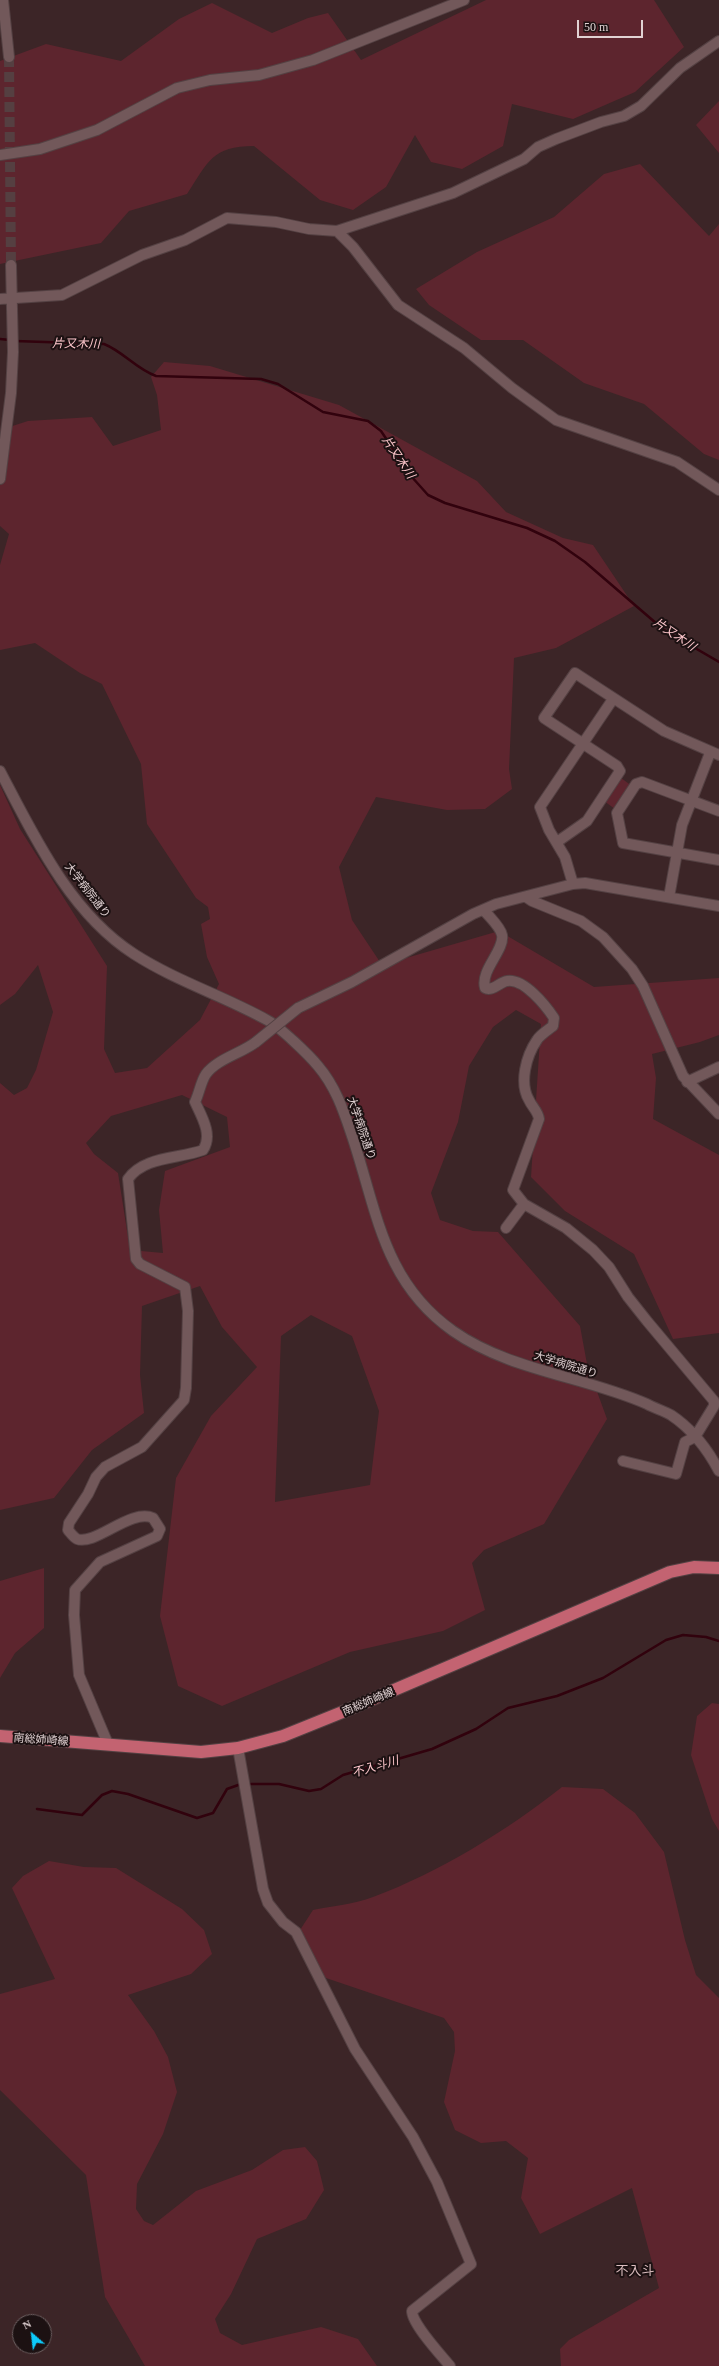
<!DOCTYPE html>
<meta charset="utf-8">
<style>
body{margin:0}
#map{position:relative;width:719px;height:2366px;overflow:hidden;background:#3c2527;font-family:Georgia,serif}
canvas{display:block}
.north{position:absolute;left:12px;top:2314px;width:40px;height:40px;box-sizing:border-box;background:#1c1112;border:1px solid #6b5e5f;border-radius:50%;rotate:332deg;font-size:11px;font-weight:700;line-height:16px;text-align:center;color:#e1d2d3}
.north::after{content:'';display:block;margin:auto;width:14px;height:18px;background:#0dcafa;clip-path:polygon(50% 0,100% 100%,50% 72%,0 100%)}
.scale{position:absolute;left:577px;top:20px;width:66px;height:18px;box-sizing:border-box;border:2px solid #e1d2d3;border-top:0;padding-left:5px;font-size:12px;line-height:14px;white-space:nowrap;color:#e1d2d3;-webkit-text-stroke:3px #1c1112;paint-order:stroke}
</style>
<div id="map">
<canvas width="719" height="2366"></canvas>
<div class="north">N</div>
<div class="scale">50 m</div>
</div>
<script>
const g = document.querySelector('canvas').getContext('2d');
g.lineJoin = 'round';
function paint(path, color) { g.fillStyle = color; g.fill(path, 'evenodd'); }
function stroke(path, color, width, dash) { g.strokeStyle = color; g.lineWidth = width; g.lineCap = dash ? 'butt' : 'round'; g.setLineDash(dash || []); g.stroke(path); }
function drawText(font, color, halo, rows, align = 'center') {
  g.font = font + ' Georgia,"Noto Sans JP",serif'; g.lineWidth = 4; g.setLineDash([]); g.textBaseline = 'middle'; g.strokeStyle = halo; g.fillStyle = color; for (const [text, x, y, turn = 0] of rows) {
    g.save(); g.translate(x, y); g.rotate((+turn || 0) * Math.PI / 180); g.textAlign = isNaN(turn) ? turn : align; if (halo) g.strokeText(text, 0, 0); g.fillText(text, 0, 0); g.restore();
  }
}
paint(new Path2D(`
 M486,0H654L684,47L635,92L573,119L512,104L503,146L462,169L431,162L415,135L386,187L353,210L320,200L254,146C212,146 208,162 187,194L129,211L101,243L0,264V61L46,44L121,61L179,19L212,3L272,33L308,18L328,13L361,60Z
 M719,101V153L696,125Z
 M640,164L709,236L719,224V460L704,454L644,404L584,383L523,340H481L429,305L416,289L477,252L554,217L604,174Z
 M164,362L210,366L339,405L477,481L506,512L563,538L593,545L634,606L556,648L514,658L509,769L512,789L485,809L447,810L376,797L339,867L352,920L382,965L499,931L594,987L719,978V1035L700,1042L652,1054L656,1078L653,1119L719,1155V1333L673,1339L634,1254L565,1211L531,1177L541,1024L516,1010L493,1027L469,1066L458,1122L431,1193L440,1220L473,1231L498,1232L580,1326L587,1364L607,1419L544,1524L484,1550L472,1563L485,1610L443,1631L350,1652L222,1706L178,1686L160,1616L176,1478L211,1416L257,1367L222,1327L200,1286L142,1306L140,1375L144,1413L92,1450L54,1498L0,1510V1083L14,1095L27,1088L36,1070L53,1012L38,965L15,994L0,1005V785L20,829L107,966L104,1049L115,1073L147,1068L200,1020L219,984L207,957L201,924L210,919L208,907L196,898L147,824L141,764L102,684L80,673L35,643L0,650V565L9,534L0,526V430L28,421L92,417L113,446L161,430L157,395L151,377ZM182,1095L227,1117L230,1147L165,1171L159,1210L163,1253L130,1250L118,1173L94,1154L86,1143L111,1116ZM311,1315L352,1336L379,1411L370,1485L275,1502L281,1336Z
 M621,778L632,786L615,809L604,801Z
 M44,1568V1628L15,1653L0,1678V1581Z
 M712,1703L719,1704V1831L712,1819L691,1755L697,1716Z
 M562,1787L603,1789L635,1813L664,1852L685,1940L696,1975L719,1998V2366H561L560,2349L569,2340L659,2288L632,2188L540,2234L521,2198L528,2158L506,2141L481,2143L455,2130L444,2102L455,2051L454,2032L444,2018L326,1978L305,1960L300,1930L313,1910C333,1906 354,1904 373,1897C438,1873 508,1830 562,1787Z
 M49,1861L84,1867L116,1868L182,1909L204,1930L212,1954L191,1974L128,1995L154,2031L168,2057L177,2092L163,2134L137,2184L136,2209L144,2221L153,2225L196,2191L252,2170L283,2150L305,2147L317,2161L324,2190L306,2219L257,2239L231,2294L215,2319L220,2333L242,2345L321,2327L358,2339L377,2366H145L105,2297L86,2175L0,2090V1994L55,1979L12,1888L23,1876Z`), '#5d252e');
stroke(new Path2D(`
 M0,339L10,340
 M15,341L104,344C124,352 136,369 156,376L261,379L278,384L323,412L368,421L381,431L411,476L428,495L445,503L527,528L555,541L585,562L664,630L719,662
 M246,1784H279L309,1791L321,1789L343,1775L432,1749L476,1729L508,1708L557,1696L603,1678L666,1640L683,1635L706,1637L719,1641
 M37,1809L82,1815L102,1795L112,1791L128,1794L197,1818L213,1813L227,1789L241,1784`), '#31020d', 2.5);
stroke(new Path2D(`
 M9,57L11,265`), '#553f41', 10, [10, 5]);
const minor = new Path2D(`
 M3,0L9,57
 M0,155L40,149L97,130L177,88L210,80L259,75L313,60L464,0
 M337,231L353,247L398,305L464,348L512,388L556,420L677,462L719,490
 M0,299L62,295L142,255L185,240L227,218L276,222L309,229L337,231L453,193L524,159L538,147L556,139L601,122L624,116L641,106L680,68L719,41
 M0,479L11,393L13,352L11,265
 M0,771C34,836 70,913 134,954C176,981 224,996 267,1020C280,1027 309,1055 318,1066C335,1086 343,1109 351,1133C377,1209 382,1281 453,1331C510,1371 584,1376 647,1404C654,1408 664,1411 671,1415C692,1429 708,1450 719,1471
 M719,811L642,782L636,784L617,813L623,843L719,860
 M557,842L587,821L620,771L617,766L544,718L575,673L664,731L719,755
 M573,884L565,857L549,830L540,807L613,699
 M526,897L532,901L581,921L603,937L632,969L643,986L683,1076L719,1114
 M669,897L682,825L710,753
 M484,910C489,917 500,926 502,935C505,950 480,970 485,988C492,992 500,982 507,981C524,978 546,1006 554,1018L553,1026C548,1030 540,1035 537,1040C526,1056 519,1083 529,1100C532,1107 538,1111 539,1119L513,1190L524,1204L566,1228L593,1250L609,1267L628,1297L647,1321L714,1401V1406L695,1437L685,1442L676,1474L623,1461
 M298,1008L352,982L473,914L496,904L573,884L585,883L719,906
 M687,1082L719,1067
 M506,1228L524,1204
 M108,1744L79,1675L74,1615L75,1590L100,1562L157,1536L160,1529L153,1518C131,1508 95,1546 77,1539C73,1537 70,1532 68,1530L69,1523L88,1494L96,1477L105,1467L142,1447L184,1400L186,1388L188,1311L185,1287L140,1264L136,1259L128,1179C144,1156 179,1159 203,1150C213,1135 202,1117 195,1102C199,1094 201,1081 206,1074C217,1059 242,1053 256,1042
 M238,1748L263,1889L268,1903L283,1922L296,1932L355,2049L413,2137L437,2182L471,2264L412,2311C412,2324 441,2355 450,2366`);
const major = new Path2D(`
 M0,1736L201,1752L238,1748L283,1736L345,1711L670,1572L694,1567L719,1568`);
stroke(minor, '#544143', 12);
stroke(major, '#544143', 14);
stroke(minor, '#72585a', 10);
stroke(major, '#c36371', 12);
const minorBridge = new Path2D(`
 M256,1042L298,1008`);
stroke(minorBridge, '#544143', 12, []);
stroke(minorBridge, '#72585a', 10);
drawText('11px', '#e1d2d3', '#1c1112', [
 ["大学病院通り",88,890,52],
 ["大学病院通り",362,1128,71],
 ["大学病院通り",566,1364,17],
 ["南総姉崎線",368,1701,-23],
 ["南総姉崎線",41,1739,4]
]);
drawText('italic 12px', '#ffc8cd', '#1c1112', [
 ["片又木川",76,343,1],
 ["片又木川",399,457,56],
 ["片又木川",675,634,34],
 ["不入斗川",375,1766,-16]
]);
drawText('13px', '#dbbdbf', '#1c1112', [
 ["不入斗",635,2270]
]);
</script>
